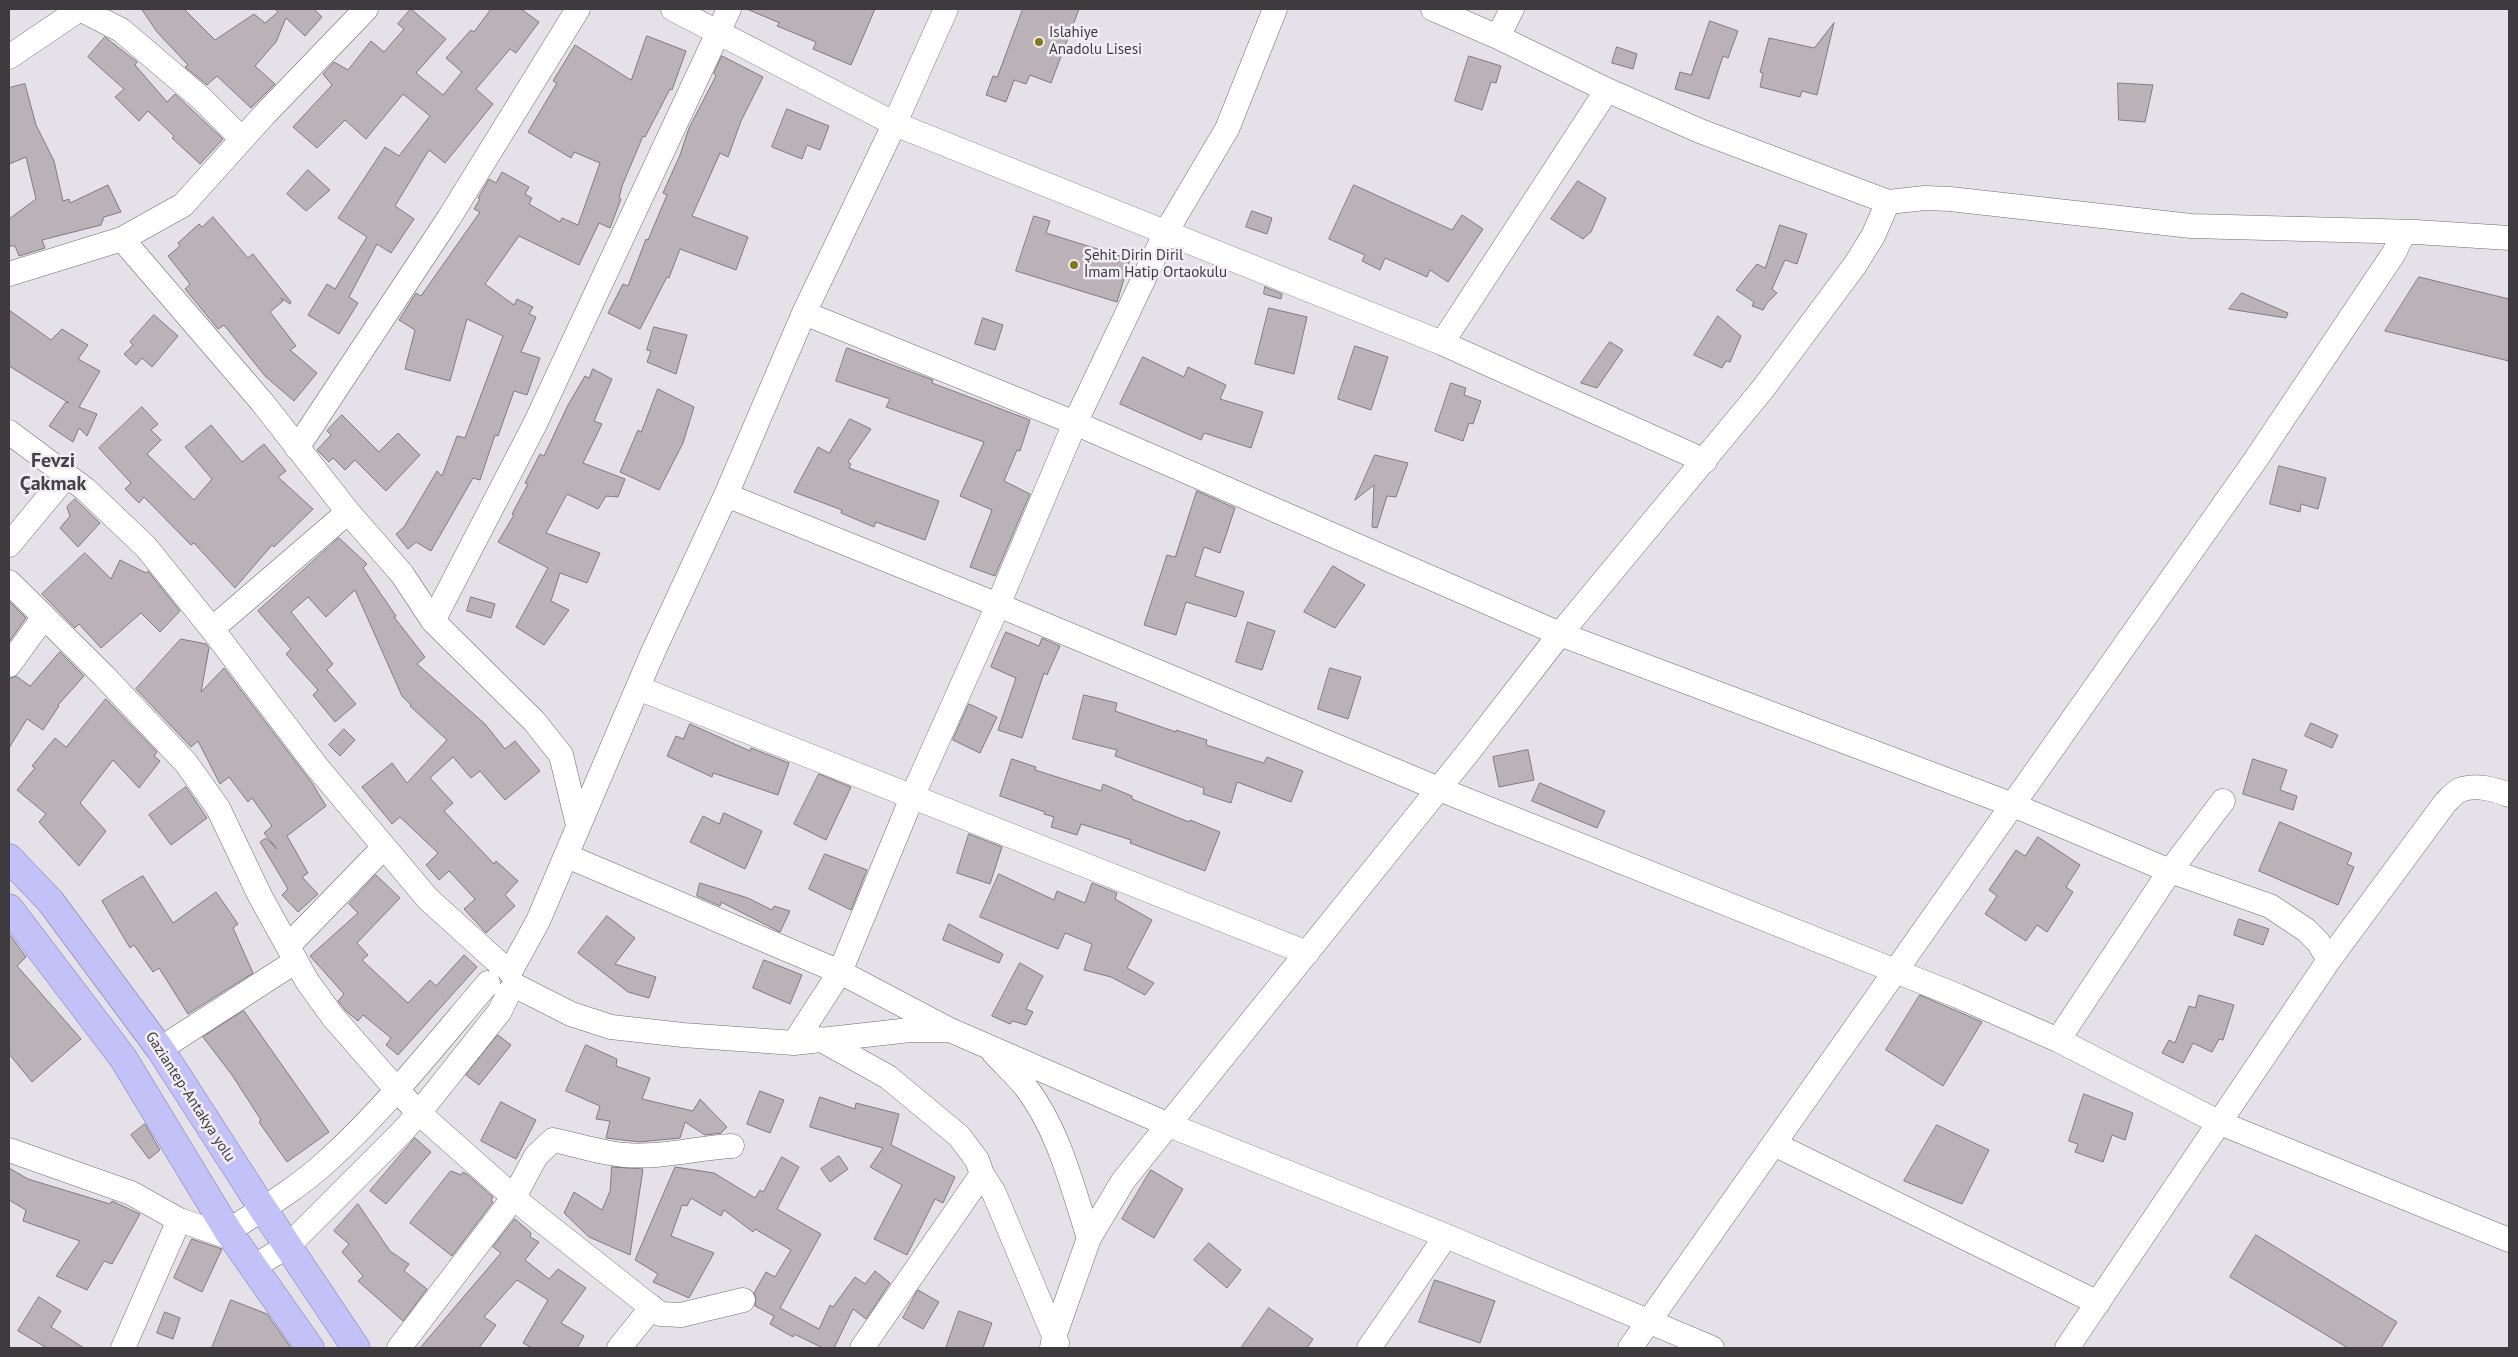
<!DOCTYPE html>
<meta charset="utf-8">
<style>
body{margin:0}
#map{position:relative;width:2518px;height:1357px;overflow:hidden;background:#e5e1e9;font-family:"PT Sans",sans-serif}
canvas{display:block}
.frame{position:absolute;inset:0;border:10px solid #3d3b3e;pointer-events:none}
</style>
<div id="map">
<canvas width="2518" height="1357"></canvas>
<div class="frame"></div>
</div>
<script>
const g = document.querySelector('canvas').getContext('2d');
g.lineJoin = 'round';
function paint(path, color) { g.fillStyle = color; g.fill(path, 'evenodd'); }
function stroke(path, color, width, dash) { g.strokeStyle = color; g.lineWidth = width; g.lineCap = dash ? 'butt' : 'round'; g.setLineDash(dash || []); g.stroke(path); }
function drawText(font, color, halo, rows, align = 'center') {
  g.font = font + ' "PT Sans",sans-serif'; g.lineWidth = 5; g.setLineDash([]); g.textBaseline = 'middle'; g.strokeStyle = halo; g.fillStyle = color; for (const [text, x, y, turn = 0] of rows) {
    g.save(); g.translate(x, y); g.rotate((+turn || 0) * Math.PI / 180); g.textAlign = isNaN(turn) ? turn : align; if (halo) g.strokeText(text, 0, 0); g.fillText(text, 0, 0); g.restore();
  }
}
const building = new Path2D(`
 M142,9H184L215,40L254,14L265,23L278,12L275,9H314L322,17L305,36L286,18L276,42L255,66L275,84L251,108L217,76L207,85L185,67L188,65L157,32Z
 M411,9L446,39L416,73L443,95L462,72L446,58L471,30L474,32L491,9H521L539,22L516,53L510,49L476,89L493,104L445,163L429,150L395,206L414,219L391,253L377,244L349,297L358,303L339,334L308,315L327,284L335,289L367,237L338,218L385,147L399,156L430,116L403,94L366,139L345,120L317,148L293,127L332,85L323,74L334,62L348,70L371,41L384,52L404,29L398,24Z
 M747,9H875L851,65L813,49L816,42L777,26L779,23Z
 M1023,9H1079L1051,83L1030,75L1026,84L1014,80L1006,102L986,95L993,76L997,77Z
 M1710,21L1738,31L1728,58L1723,56L1709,99L1675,89L1680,72L1691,75Z
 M1834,23L1817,95L1802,91L1800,97L1760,87L1763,73L1760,72L1769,38L1814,48Z
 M647,36L686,51L672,90L670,89L645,137L643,136L622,186L619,198L621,199L610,228L599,223L579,265L519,236L485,284L514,305L517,299L533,307L529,314L536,317L521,352L540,358L527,395L514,391L498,436L495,435L480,480L473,478L431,551L416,542L408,549L396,534L404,527L437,471L442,476L457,436L465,438L503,336L467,319L450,381L405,369L415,330L399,320L416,293L421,296L480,212L474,209L480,199L478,198L489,179L496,183L502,172L529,187L525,194L532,198L529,204L560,222L562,218L578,225L600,163L574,152L571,158L528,132L557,83L553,81L575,45L631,80Z
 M105,37L137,62L135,65L167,102L175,94L223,139L200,164L172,138L174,136L148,111L139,121L115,97L124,89L88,57Z
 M1617,47L1637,54L1633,69L1612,63Z
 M722,56L763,77L741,121L728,157L720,153L692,216L748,237L736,270L680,249L669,278L667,277L640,329L608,313L623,284L628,286L646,239L648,240L667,195L663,193L680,155L689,128L716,76L714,74Z
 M1469,56L1501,66L1496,83L1491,82L1482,110L1455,101Z
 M2118,83L2153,85L2145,122L2119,120Z
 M25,84L36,125L54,161L63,201L69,199L70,203L108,185L121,212L104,217L101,225L42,240L45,248L19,256L15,246H9V219L36,199L26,157L9,164V88Z
 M787,109L829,126L820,150L807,145L802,159L772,147Z
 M308,170L330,190L306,211L287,194Z
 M1578,181L1606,198L1591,232L1583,239L1551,219Z
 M1354,185L1452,230L1462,215L1483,229L1448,282L1430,270L1427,277L1385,258L1380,270L1362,261L1365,255L1329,239Z
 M1252,211L1272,218L1267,234L1246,227Z
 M1034,216L1050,221L1046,233L1130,259L1117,302L1016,271Z
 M213,217L248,258L253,254L291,302L290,304L281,298L283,301L270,312L296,346L290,350L317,373L294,401L265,376L224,325L218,329L185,289L190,284L168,256L180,246L178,243L199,224L202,227Z
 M1780,225L1807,234L1797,264L1785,260L1772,289L1777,293L1767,303L1763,310L1752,306L1754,302L1736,290L1757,264L1765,268Z
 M2419,277L2509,299V361L2385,331Z
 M1265,287L1282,294L1281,299L1264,294Z
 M2242,293L2288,313L2286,318L2229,309Z
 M1269,308L1307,317L1294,374L1255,364Z
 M9,310L51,340L62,329L88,345L78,359L100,371L79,407L97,414L87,436L79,428L73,442L49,426L66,402L69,403L9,366Z
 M154,315L178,336L152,367L142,358L136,365L124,354L133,345L130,342Z
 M1718,316L1741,336L1730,362L1726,361L1722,368L1694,355Z
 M983,318L1003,325L995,350L975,344Z
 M654,327L687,335L676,374L647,362L651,351L647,350Z
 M1610,342L1623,350L1597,388L1581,383Z
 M1355,346L1388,357L1371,410L1338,399Z
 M847,348L933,380L932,383L1030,420L1020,451L1017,450L1004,481L1030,494L995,576L970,567L992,510L960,496L984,442L886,407L890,399L836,381Z
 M1143,357L1184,377L1188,367L1226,385L1220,399L1263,412L1251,448L1204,433L1201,440L1120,404Z
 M593,369L612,379L594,421L602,424L583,463L625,479L618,497L606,496L598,509L567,494L546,533L600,553L587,583L560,573L551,601L569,610L544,645L516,627L548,568L498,542L514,515L512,514L528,484L525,483L540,454L544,456L568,405L585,376L589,378Z
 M1451,383L1466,388L1464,395L1481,401L1473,424L1469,423L1463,441L1435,431Z
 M658,389L694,407L683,443L659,490L620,472L638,430L641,432Z
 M142,407L158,424L151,430L161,440L147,454L194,500L212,479L185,447L211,425L242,462L264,444L286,471L278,477L313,509L274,547L272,545L235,588L194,543L191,545L144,497L139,503L125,489L131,483L99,448Z
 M342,415L379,452L398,433L420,455L386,491L355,460L345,470L333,458L329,462L317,450L331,435L327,431Z
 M850,419L871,429L848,462L851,464L849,468L939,501L925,540L876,522L874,527L841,513L842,510L794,492L818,447L829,453Z
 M1375,455L1408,463L1396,497L1387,496L1377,528L1372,527L1374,485L1355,500Z
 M2279,466L2326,478L2318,509L2301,504L2300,512L2270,504Z
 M1197,491L1235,508L1220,553L1204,547L1195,576L1244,592L1236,617L1186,602L1176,635L1144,625L1167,555L1175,557Z
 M75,499L100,523L78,547L60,528L70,516L67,507Z
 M339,538L367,564L363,568L396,616L394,617L425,657L417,664L485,724L505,749L515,741L540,771L505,800L480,771L471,778L453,757L430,778L453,803L444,811L494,864L496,861L518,881L505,895L515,906L486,933L464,909L475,899L449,871L439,880L426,865L438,853L400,817L392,824L362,787L392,763L407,783L447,740L410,706L411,705L402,696L355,590L326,617L308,597L291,612L333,664L327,670L356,704L335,722L313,695L318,690L286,654L291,649L258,611Z
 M85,553L111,579L120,560L146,573L148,571L180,611L160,632L141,613L101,648L79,624L75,628L42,594Z
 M1333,566L1365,585L1335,628L1304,612Z
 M471,597L495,604L491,618L467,611Z
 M9,601L26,618L9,642Z
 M1248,622L1275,631L1262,670L1236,662Z
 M1006,632L1039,646L1042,638L1060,646L1047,675L1044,673L1022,738L998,730L1016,678L991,667Z
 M181,639L206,644L209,648L201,692L224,668L312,783L326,806L287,836L308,873L302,877L318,894L298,912L282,895L288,889L260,842L266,838L277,849L264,833L272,826L252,798L248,802L229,777L220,784L198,741L191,747L136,689Z
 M60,652L84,676L58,705L59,706L43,730L27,719L9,748V679L16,676L30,686Z
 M1330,668L1361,677L1348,719L1318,709Z
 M1084,695L1117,703L1115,711L1176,732V730L1207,740L1206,745L1264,763L1267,757L1303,771L1291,802L1237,782L1231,803L1203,794L1204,788L1115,756L1117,750L1073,739Z
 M106,699L157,752L154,756L160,761L139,788L113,760L80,803L106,831L79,866L39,822L46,814L17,790L35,768L32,766L55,738L66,747Z
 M969,704L997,717L980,753L953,740Z
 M2311,723L2338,735L2332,748L2305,736Z
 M690,724L750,751L751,748L789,763L778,795L713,773L712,777L667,756L676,736L683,739Z
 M344,729L355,740L340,756L329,745Z
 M1528,750L1534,780L1499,787L1493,757Z
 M1012,759L1036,767L1035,770L1101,791L1103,784L1132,796V799L1189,822L1190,820L1220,832L1205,871L1130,843L1131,840L1081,824L1077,835L1051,827L1054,817L1044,814L1045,812L1000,796Z
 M2253,759L2287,770L2280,790L2297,796L2293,810L2243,794Z
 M819,774L851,787L826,840L794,824Z
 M1540,783L1605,811L1597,828L1532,801Z
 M186,787L207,818L171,845L149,815Z
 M724,813L762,831L745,869L690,842L703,816L719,824Z
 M2280,822L2352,853L2347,864L2354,867L2338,905L2259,871Z
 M969,834L1002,847L990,884L957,873Z
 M2038,837L2080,865L2066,887L2073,892L2047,932L2037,925L2026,941L1985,914L1997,896L1989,890L2016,850L2025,856Z
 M825,854L867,870L851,910L809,889Z
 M999,874L1054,900L1057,891L1085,903L1092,883L1117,893L1115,899L1152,920L1127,968L1154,983L1145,995L1111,977L1084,970L1092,944L1065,933L1058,949L980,917Z
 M376,875L400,898L357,943L368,955L362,960L408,1003L430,980L436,986L464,955L477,967L398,1055L386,1045L391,1038L363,1015L358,1021L346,1011L338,1001L344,994L310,956L358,913L349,904Z
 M143,876L173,923L216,892L238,924L233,928L253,973L188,1014L159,968L153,972L134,945L130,948L102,901Z
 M700,883L748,898L772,910L774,906L790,911L780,932L721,902L720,906L697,896Z
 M607,916L635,938L615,964L656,977L649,998L628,992L578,953Z
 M2239,919L2269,929L2263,945L2234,935Z
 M949,924L1003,954L999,963L943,940Z
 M9,934L26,957L17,966L81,1039L32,1082L9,1054Z
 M764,960L802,975L790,1004L753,988Z
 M1020,963L1043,976L1026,1009L1033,1012L1026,1025L1013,1021L1010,1024L992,1016Z
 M1920,995L1982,1022L1943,1086L1886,1050Z
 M2199,995L2234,1005L2223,1040L2219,1039L2212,1052L2193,1043L2183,1063L2162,1053L2169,1040L2175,1043L2189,1006L2195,1008Z
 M244,1011L329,1132L287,1162L259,1122L261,1120L232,1075L203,1037Z
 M498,1035L511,1045L479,1085L466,1075Z
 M586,1045L617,1059L616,1066L650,1078L642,1099L693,1111L700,1099L727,1127L721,1133L705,1135L685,1122L680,1138L639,1142L606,1138L610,1121L596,1119L600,1106L566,1091Z
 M760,1091L784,1100L770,1133L747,1124Z
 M2084,1094L2133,1113L2125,1140L2112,1135L2103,1162L2075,1152L2078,1144L2069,1141Z
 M820,1097L855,1109L856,1103L899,1114L891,1145L955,1177L943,1203L935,1199L907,1255L874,1239L902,1185L870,1167L883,1148L810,1127Z
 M501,1102L536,1120L516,1159L481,1141Z
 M145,1124L160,1150L149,1159L131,1135Z
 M1937,1125L1989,1150L1962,1204L1904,1181Z
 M415,1138L431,1152L386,1204L370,1191Z
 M839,1156L848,1169L830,1182L821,1169Z
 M782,1157L799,1167L777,1209L821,1234L780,1308L819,1329L830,1305L833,1307L855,1277L865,1284L875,1271L890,1283L866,1319L853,1309L834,1348H823L794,1334L793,1337L770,1324L774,1316L755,1306L756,1297L754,1293L766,1272L775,1277L791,1250L755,1229L753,1232L724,1210L721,1216L691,1198L687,1206L682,1205L671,1236L714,1253L689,1298L653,1282L658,1274L635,1260L675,1167L714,1173L755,1198L760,1190L763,1192Z
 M612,1167L643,1169L630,1255L589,1237L564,1213L574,1192L602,1210L610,1191Z
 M9,1168L28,1179L110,1204L112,1201L140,1214L112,1264L104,1261L87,1290L56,1276L80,1241L23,1221L26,1210L9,1200Z
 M1151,1170L1183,1189L1154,1238L1122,1219Z
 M451,1171L461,1175L463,1172L468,1175L493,1197L491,1200L493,1202L452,1256L410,1223Z
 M358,1204L390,1251L409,1264L404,1271L427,1289L403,1321L358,1281L363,1276L342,1252L349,1244L334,1231Z
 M515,1219L531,1233L530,1237L539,1242L525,1260L549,1279L558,1269L586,1288L561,1323L584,1336L577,1348H532L523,1343L548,1300L517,1280L484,1317L496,1325L479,1348H420L501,1253L493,1247Z
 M2256,1235L2397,1322L2381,1348H2348L2230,1277Z
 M192,1239L222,1249L202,1292L174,1278Z
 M1209,1243L1241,1270L1227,1288L1194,1260Z
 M1435,1280L1495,1301L1480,1343L1419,1322Z
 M918,1290L939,1302L923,1329L903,1318Z
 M39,1297L61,1311L51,1327L84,1348H47L18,1331Z
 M231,1300L267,1314L291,1348H212Z
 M1269,1308L1313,1339L1307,1348H1241Z
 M959,1311L992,1323L983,1348H946Z
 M165,1312L180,1318L173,1339L157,1333Z`);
paint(building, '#bab2b7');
stroke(building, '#817a7e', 1);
const minor = new Path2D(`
 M80,9L121,30L202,99L242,139
 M673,9L895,124L1442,343L1705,461
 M1498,37L1512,9
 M9,57L80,9
 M1888,202L1925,198L1950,199L2191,226L2416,232L2509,238
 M122,239L262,402L348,512L402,574L433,621L534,721L561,755L578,825
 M9,274L122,239L183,205L264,115L366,9
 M804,313L1075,423L1560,634L2013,805L2170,871L2270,906L2306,930L2318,942L2329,960L2067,1348
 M1442,343L1607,90
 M9,432L85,489L146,547L212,629L317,767L428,899L501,965
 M297,448L449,218L578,9
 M726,495L998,605L1439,789L1958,996L2058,1040L2220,1123L2509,1240
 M9,545L67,475
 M9,582L104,676L186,763L218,808L260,896L307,981L333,1017L396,1089L419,1113L527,1209L660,1314L681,1315L743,1300
 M433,621L535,424L729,9
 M212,629L348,512
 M9,665L44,617
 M638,688L1307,953
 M567,856L840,972L950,1030L1169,1125L1446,1236L1712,1348
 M288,946L384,847
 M2329,960L2445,803C2449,799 2455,792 2460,790C2475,784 2495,789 2509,795
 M510,972L538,921L653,652L726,495L804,313L894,125L946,9
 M514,985L571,1014L611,1027L683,1035L794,1043L910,1030H946
 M820,1039L888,1077L959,1136L977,1160L982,1174L994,1193L1057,1343
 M2058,1040L2170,871L2223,801
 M794,1043L840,972L913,795L998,605L1075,423L1166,232L1227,129L1275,9
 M160,1049L296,961
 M993,1052C1003,1063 1015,1074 1025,1086C1059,1130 1072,1186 1089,1238
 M1774,1144L2098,1303
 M9,1150L131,1193L179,1220L233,1238
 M228,1231C261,1210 296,1189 325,1163C385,1109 436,1044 488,983
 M253,1267L288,1246L401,1133L419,1113L500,1011L509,992
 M123,1348L179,1220
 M399,1348L514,1197L536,1156L553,1140C574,1144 604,1154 625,1155C661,1158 696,1148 732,1146
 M619,1348L652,1307
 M862,1348L982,1174
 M1052,1348L1054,1337L1089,1238L1123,1181L1470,750L1560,634L1762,390L1855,265L1873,236L1888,202L1700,131L1607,90L1498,37L1433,9
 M1369,1348L1446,1236
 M1630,1348L2254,462L2394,253L2404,232`);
const major = new Path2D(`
 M9,858L51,902L160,1049L263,1209L356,1348
 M9,908L123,1058L228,1231L310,1348`);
stroke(minor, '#716c73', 25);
stroke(major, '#7a79b4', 29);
stroke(minor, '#fff', 24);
stroke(major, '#c3c2f8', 28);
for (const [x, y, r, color] of [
 [1039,42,5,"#87771b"],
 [1074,265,5,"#87771b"]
]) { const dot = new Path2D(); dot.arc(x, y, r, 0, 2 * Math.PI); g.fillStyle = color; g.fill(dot); stroke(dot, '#f3eef6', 2); }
drawText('15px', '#3d3b3e', '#f3eef6', [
 ["Islahiye",1049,33],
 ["Anadolu Lisesi",1049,50],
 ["Şehit Dirin Diril",1084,256],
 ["İmam Hatip Ortaokulu",1084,273]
], 'left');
drawText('15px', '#3d3b3e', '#f3eef6', [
 ["Gaziantep-Antakya yolu",190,1097,57]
]);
drawText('bold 20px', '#444147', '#f3eef6', [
 ["Fevzi",53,461],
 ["Çakmak",53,484]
]);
</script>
